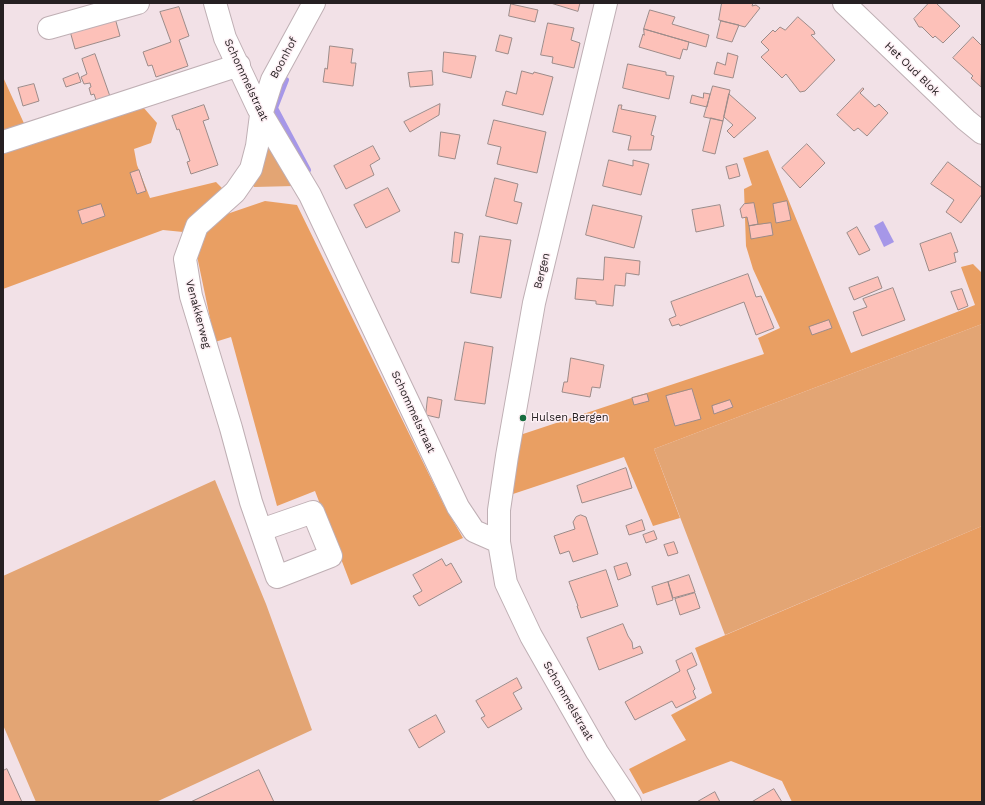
<!DOCTYPE html>
<style>
body{margin:0}
#map{position:relative;width:985px;height:805px;overflow:hidden;background:#f2e1e7;font-family:"Work Sans",sans-serif}
canvas{display:block}
.frame{position:absolute;inset:0;border:4px solid #262022;pointer-events:none}
</style>
<div id="map">
<canvas width="985" height="805"></canvas>
<div class="frame"></div>
</div>
<script>
const g = document.querySelector('canvas').getContext('2d');
g.lineJoin = 'round';
function paint(path, color) { g.fillStyle = color; g.fill(path, 'evenodd'); }
function stroke(path, color, width, dash) { g.strokeStyle = color; g.lineWidth = width; g.lineCap = dash ? 'butt' : 'round'; g.setLineDash(dash || []); g.stroke(path); }
function drawText(font, color, halo, rows, align = 'center') {
  g.font = font + ' "Work Sans",sans-serif'; g.lineWidth = 3; g.setLineDash([]); g.textBaseline = 'middle'; g.strokeStyle = halo; g.fillStyle = color; for (const [text, x, y, turn = 0] of rows) {
    g.save(); g.translate(x, y); g.rotate((+turn || 0) * Math.PI / 180); g.textAlign = isNaN(turn) ? turn : align; if (halo) g.strokeText(text, 0, 0); g.fillText(text, 0, 0); g.restore();
  }
}
paint(new Path2D(`
 M266,142L294,186L254,187L252,184Z
 M982,324V526L725,635L654,449Z
 M215,480L266,604L312,730L156,802H36L3,725V576Z`), '#e3a574');
paint(new Path2D(`
 M3,77L27,130L3,137Z
 M143,107L157,123L151,143L134,149L137,165L150,198L216,182L226,192L183,232L163,230L3,289V152Z
 M768,150L851,353L975,305L961,267L973,264L982,273V324L654,449L680,518L653,526L624,457L513,494L520,435L764,354L758,338L780,328L753,269L746,246L744,189L752,185L743,158Z
 M265,201L297,205L444,505L463,538L351,585L315,491L277,506L231,337L215,342L197,256L203,232L227,214Z
 M982,526V802H792L782,781L731,761L643,794L629,769L686,740L671,715L712,693L695,648Z`), '#e99f63');
paint(new Path2D(`
 M883,221L894,242L884,247L874,226Z`), '#a697e8');
stroke(new Path2D(`
 M286,80L275,108L308,170`), '#a697e8', 6);
const building = new Path2D(`
 M551,3H580L578,11Z
 M722,3H753L752,6L756,5L760,8L745,27L719,20Z
 M929,3H936L960,26L943,43L935,36L933,38L922,27H919L914,19Z
 M511,4L538,10L535,22L509,16Z
 M179,7L189,36L179,40L188,66L156,77L152,65L148,66L143,52L171,42L160,12Z
 M650,10L675,17L672,24L709,35L706,47L644,29Z
 M798,17L814,31L815,34L811,35L835,60L805,91L800,92L786,74L782,78L761,57L769,50L761,42L773,30L775,32L780,27L785,30Z
 M115,18L120,36L75,49L70,31Z
 M721,21L739,25L732,42L717,38Z
 M548,23L574,28L571,40L580,43L574,68L552,63L553,57L541,55Z
 M644,29L689,42L687,50L683,49L680,59L639,47L643,34L644,35Z
 M500,35L512,38L508,54L496,51Z
 M973,37L982,46L981,87L971,78L973,76L953,58Z
 M330,46L353,49L351,63H356L353,86L323,82L325,68L327,69Z
 M444,52L476,56L471,78L443,72Z
 M728,53L738,56L733,78L714,74L717,62L725,65Z
 M95,54L112,102L98,106L94,94L91,95L89,88L91,87L90,83L84,84L81,77L87,74L82,59Z
 M628,64L666,72V75L674,76L669,99L623,88Z
 M432,71L433,85L410,87L408,73Z
 M522,71L533,74L534,72L553,77L543,115L502,105L506,91L516,94Z
 M78,73L81,82L66,87L63,79Z
 M34,84L39,101L23,106L18,88Z
 M713,86L730,90L723,121L704,117Z
 M863,88L864,89L860,93L875,107L879,104L888,113L867,136L858,128L854,131L837,115Z
 M704,93L710,94L707,107L690,103L692,95L703,98Z
 M729,94L756,118L734,138L727,131L733,125L724,117Z
 M440,104L439,115L410,132L404,122Z
 M204,105L209,119L203,121L218,165L191,174L187,162L190,161L179,129L177,130L172,116Z
 M619,105H622L621,109L656,116L651,135L654,136L651,150H628L631,136L613,132Z
 M711,118L723,121L715,154L703,151Z
 M494,120L546,132L537,173L497,164L501,147L488,144Z
 M441,132L460,135L455,159L439,156Z
 M807,144L825,163L800,188L782,168Z
 M373,146L380,159L370,165L374,175L346,189L334,166Z
 M609,160L633,166V160L649,164L641,195L603,186Z
 M948,162L982,188V194L961,223L946,212L954,200L931,184Z
 M737,164L740,176L729,179L726,167Z
 M139,170L146,191L137,194L130,173Z
 M495,178L518,184L514,201L522,203L517,224L486,216Z
 M388,188L400,211L366,228L354,205Z
 M787,201L791,220L776,223L773,204Z
 M754,203L758,224L749,226L747,217L742,218L740,209L744,204Z
 M101,204L105,216L82,224L78,211Z
 M593,205L642,216L634,248L586,235Z
 M720,205L724,226L696,232L692,210Z
 M771,223L773,235L751,239L749,226Z
 M857,227L870,250L859,255L847,233Z
 M455,232L463,234L459,263L452,262Z
 M951,233L958,252L954,253L956,262L929,271L920,244Z
 M480,236L511,240L501,298L471,293Z
 M605,257L640,261L639,275L626,273L625,286L615,285L613,306L596,304V301L575,299L577,278L603,280Z
 M748,274L756,297L761,296L774,328L756,335L744,302L680,326L679,324L672,326L669,319L676,316L671,302Z
 M878,277L882,288L854,300L849,288Z
 M893,288L905,320L862,336L853,312L867,307L863,299Z
 M962,289L968,306L958,310L951,292Z
 M829,320L832,328L812,335L809,327Z
 M465,342L493,347L485,404L455,400Z
 M571,358L604,365L600,388L592,387L590,397L562,392L564,382H567Z
 M692,389L701,419L675,426L666,396Z
 M647,394L649,401L634,405L632,398Z
 M428,397L442,400L439,418L426,415Z
 M730,400L733,407L714,414L712,406Z
 M626,468L632,488L582,503L577,486Z
 M581,515L586,517L598,554L573,562L569,551L560,554L554,536L575,529L573,522L576,517Z
 M642,520L645,530L629,535L626,526Z
 M654,531L657,539L646,543L643,535Z
 M674,542L678,553L668,556L664,545Z
 M442,559L446,566L451,563L462,582L419,606L413,596L422,591L413,575Z
 M627,563L631,575L618,580L614,567Z
 M606,570L618,606L581,618L577,606H578L569,582Z
 M689,575L695,592L673,598L668,582Z
 M668,582L673,600L657,605L652,587Z
 M695,593L700,608L680,615L675,599Z
 M623,624L628,636L632,642L633,649L640,646L643,653L599,670L587,638Z
 M692,653L697,665L687,670L695,689L693,691L696,698L676,708L672,701L635,720L625,702L680,671L676,661Z
 M517,678L522,688L513,693L522,709L488,728L481,718L485,716L476,701Z
 M436,715L445,732L419,748L409,730Z
 M7,769L22,802H3V771Z
 M259,770L274,802H191Z
 M774,789L782,802H752Z
 M715,792L720,802H697Z`);
paint(building, '#fdc1b9');
stroke(building, '#9c8b89', 1);
const minor = new Path2D(`
 M215,3L225,38L258,108L310,195L458,507L474,531L499,542
 M606,3L534,303L507,456L499,510V542L506,583L531,636L597,752L630,802
 M844,3L966,120L982,133
 M49,28L138,3
 M3,142L239,65
 M261,530L313,512L331,556L277,577L251,502L231,428L191,296L185,259L197,226L235,192L251,169L257,146L261,115L272,80L314,3`);
stroke(minor, '#bfafb4', 24);
stroke(minor, '#fff', 22);
for (const [x, y, r, color] of [
 [523,418,4,"#176d3f"]
]) { const dot = new Path2D(); dot.arc(x, y, r, 0, 2 * Math.PI); g.fillStyle = color; g.fill(dot); stroke(dot, '#fdeff4', 1.5); }
drawText('11px', '#262022', '#fdeff4', [
 ["Boonhof",284,58,-62],
 ["Het Oud Blok",912,69,44],
 ["Schommelstraat",246,80,65],
 ["Bergen",542,271,-76],
 ["Venakkerweg",198,314,75],
 ["Schommelstraat",413,412,65],
 ["Schommelstraat",568,701,60]
]);
drawText('11px', '#262022', '#fdeff4', [
 ["Hulsen Bergen",531,418]
], 'left');
</script>
